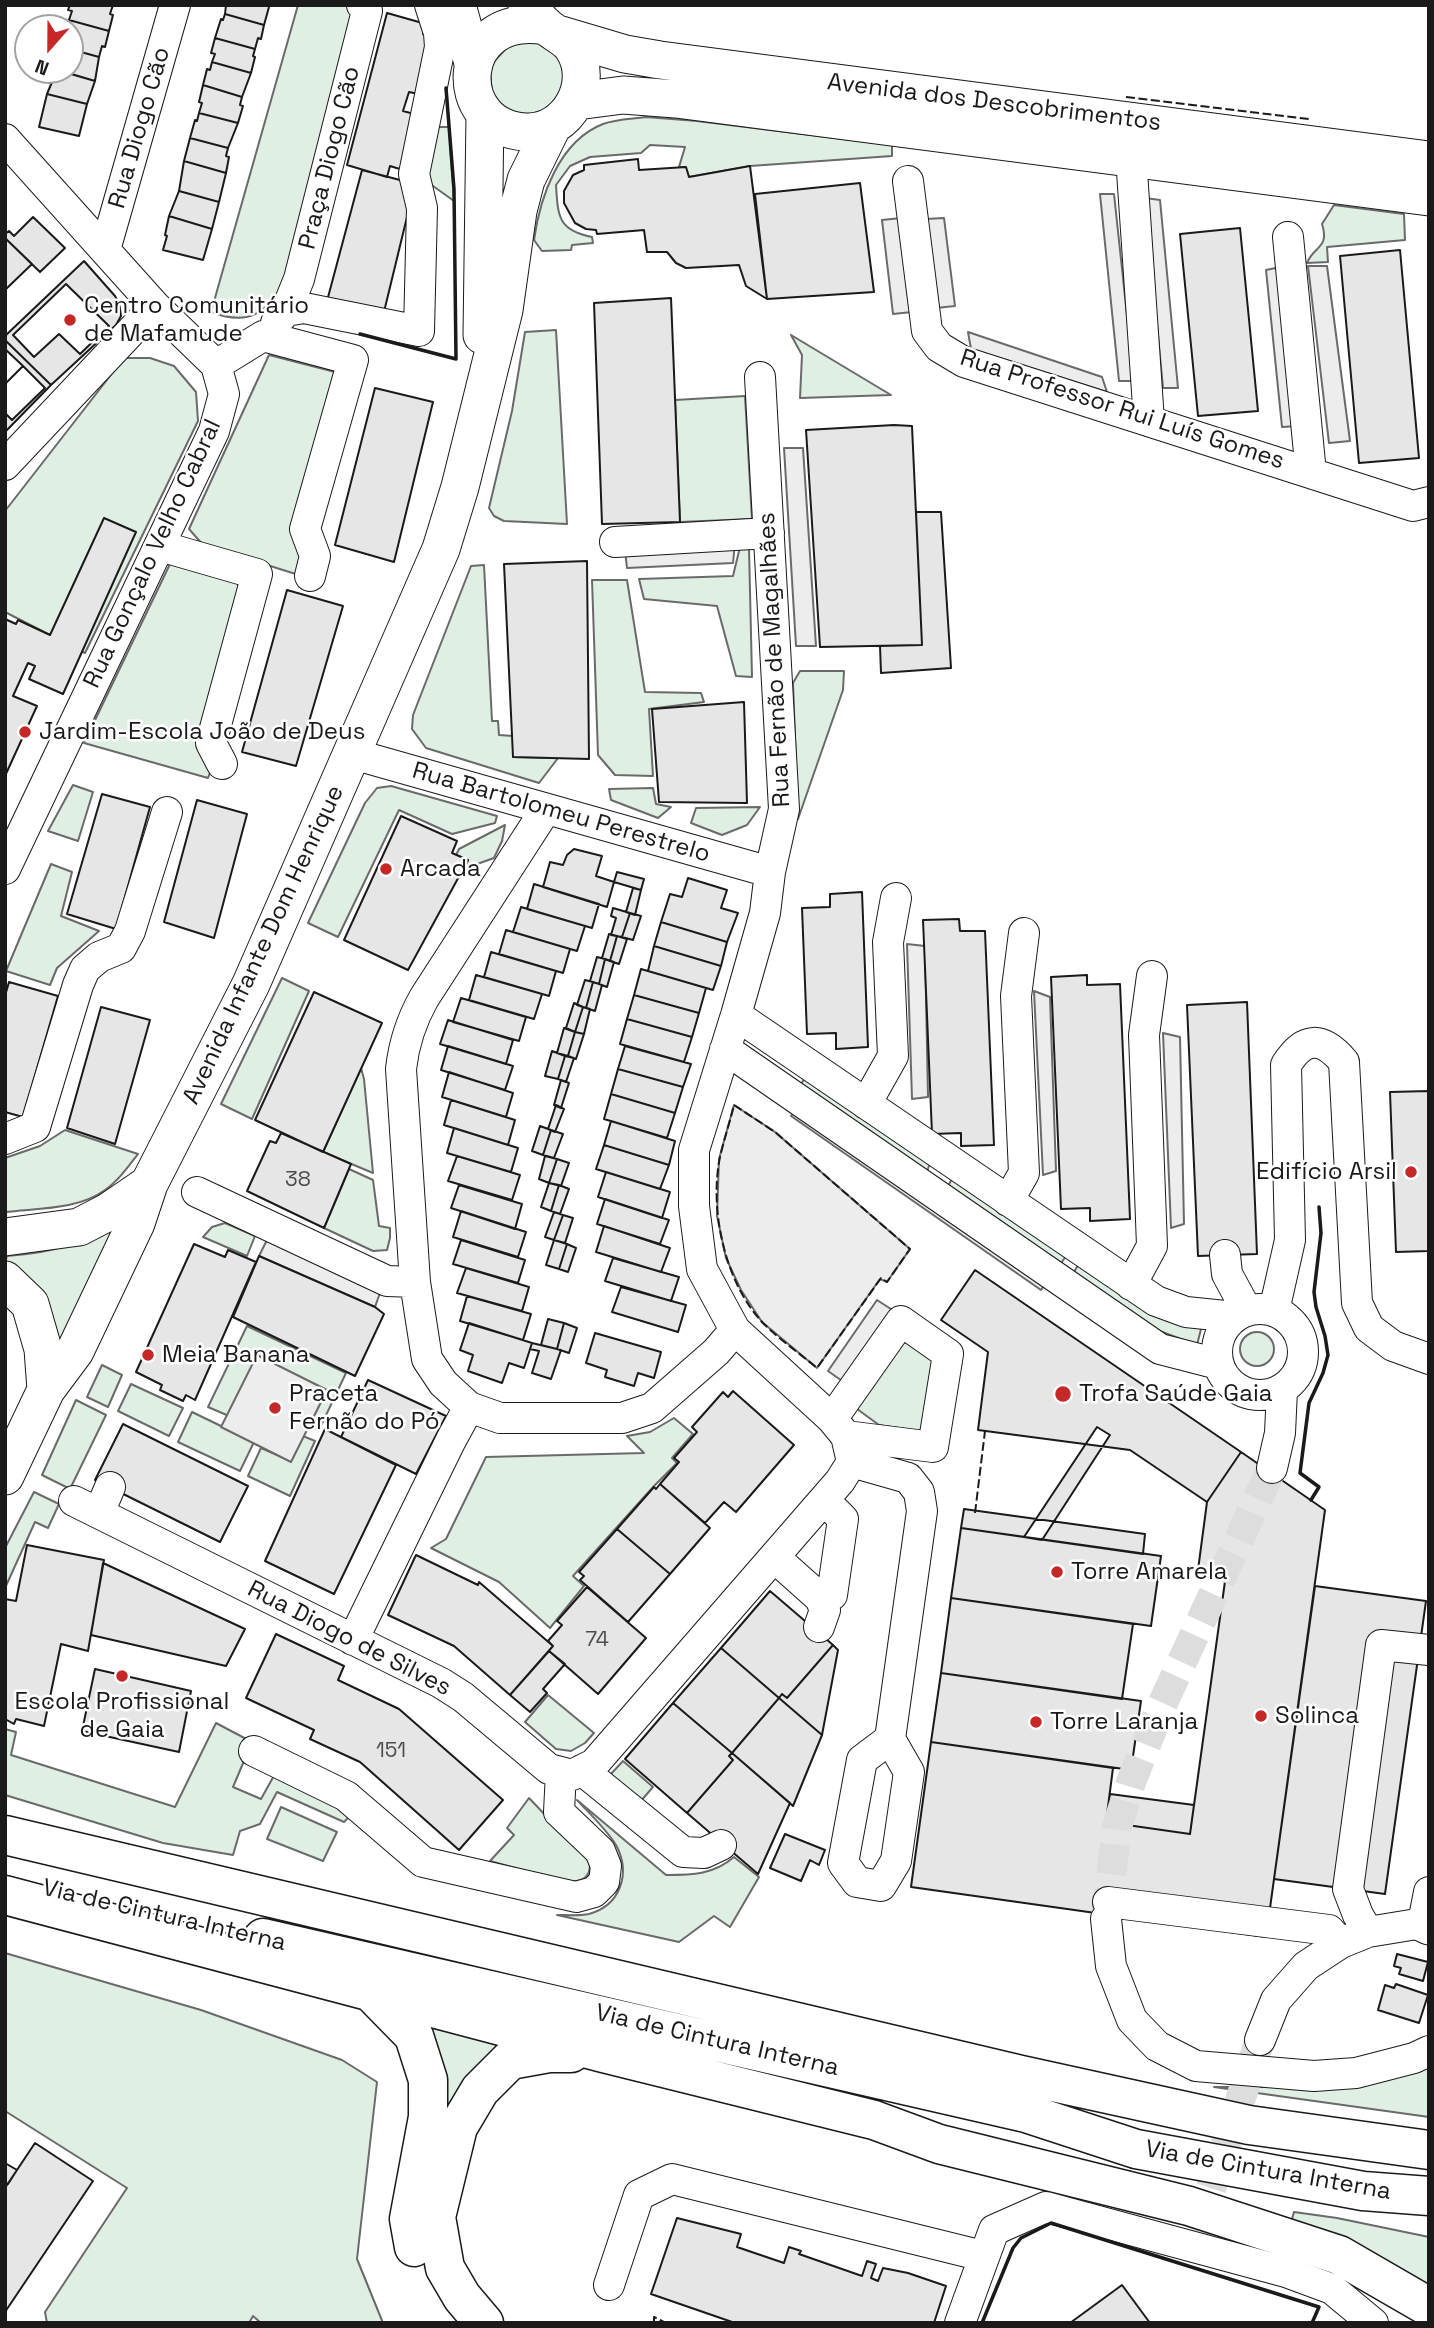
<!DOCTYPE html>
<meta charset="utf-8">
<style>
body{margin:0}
#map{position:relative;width:1434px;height:2328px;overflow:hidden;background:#fff;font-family:"Space Grotesk",sans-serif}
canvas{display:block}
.frame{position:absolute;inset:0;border:7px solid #1a1a1a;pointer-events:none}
.north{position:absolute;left:14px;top:14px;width:70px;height:70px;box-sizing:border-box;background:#fff;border:2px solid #a3a3a3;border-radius:50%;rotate:201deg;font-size:19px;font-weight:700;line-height:28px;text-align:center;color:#1a1a1a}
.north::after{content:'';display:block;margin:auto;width:24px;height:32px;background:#c62828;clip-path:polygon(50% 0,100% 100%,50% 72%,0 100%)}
</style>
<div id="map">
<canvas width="1434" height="2328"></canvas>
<div class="frame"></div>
<div class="north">N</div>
</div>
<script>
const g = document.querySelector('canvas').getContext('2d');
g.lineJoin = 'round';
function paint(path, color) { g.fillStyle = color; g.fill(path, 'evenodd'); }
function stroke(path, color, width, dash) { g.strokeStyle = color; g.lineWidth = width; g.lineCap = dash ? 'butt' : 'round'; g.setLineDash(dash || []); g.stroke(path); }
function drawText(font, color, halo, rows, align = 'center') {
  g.font = font + ' "Space Grotesk",sans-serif'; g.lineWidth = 5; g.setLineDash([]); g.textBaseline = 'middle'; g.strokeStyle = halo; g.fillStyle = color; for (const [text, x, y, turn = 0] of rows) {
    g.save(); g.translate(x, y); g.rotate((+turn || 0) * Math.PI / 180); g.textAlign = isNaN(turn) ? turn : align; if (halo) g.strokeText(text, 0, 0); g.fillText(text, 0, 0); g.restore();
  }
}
const green = new Path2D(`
 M298,5H354L290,280C265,310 253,328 211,312Z
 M512,42H544L566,65L558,106L518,118L492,98L490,66Z
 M646,117L697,121L892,145V156L750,166L689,177L685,167H679L685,147L650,145L641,153L590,157L570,166L556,185C558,217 558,230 592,237L593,243L572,245L571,250L542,251L534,240C540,197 559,141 603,124C616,119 633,119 646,117Z
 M436,127H449L454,201L426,181Z
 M1334,205L1404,214L1405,240L1327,247L1328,262L1307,263C1313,246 1330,249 1322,224Z
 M556,330L567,524L504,521L494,516L489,508L512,411L525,332Z
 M791,335L891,395L800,398L802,355Z
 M269,355L339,373L309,557L299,575L203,545L189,529Z
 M124,358H150L174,366L196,392L198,421L85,653L5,612V511Z
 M745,396L752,519L680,522L675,400Z
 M740,547L749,548L752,677L736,676L717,606L644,599L639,579L733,576Z
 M170,564L237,582L242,594L213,765L208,778L84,743Z
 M484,565L492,721H498L499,735L513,736V757L558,758L539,783L426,748L412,729L413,715L471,566Z
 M592,580H627L645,692L701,693L704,702L649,709L653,776L615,775L598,755Z
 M800,671H844L843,690L798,819L793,683Z
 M73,785L93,792L78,841L48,831Z
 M391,786L497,816L495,823L452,834L399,810L338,937L308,923L365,803L377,788Z
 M653,788L656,804L671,807L658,818L611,800L609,789Z
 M760,807L747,825L722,835L691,823L696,808Z
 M505,825L502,841L494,858L466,868L468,860L456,855L459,849Z
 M51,864L72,872L61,916L99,931L57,968L50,985L6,971Z
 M282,978L309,991L252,1119L221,1104Z
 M361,1068L364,1079L373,1173L323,1152Z
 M808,1073L937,1161L929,1166L925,1177L799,1087Z
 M65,1130L138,1154C128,1167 118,1181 105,1190C78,1210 37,1208 5,1212V1158L40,1146Z
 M349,1169L373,1180L379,1226L390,1228V1238L387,1250L373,1251L324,1228Z
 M953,1177L1069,1252L1059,1266L948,1186Z
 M124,1217L61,1351C55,1316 41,1277 5,1262L7,1256C54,1253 86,1243 124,1217Z
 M225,1223L255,1236L247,1256L203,1237L212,1227Z
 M1081,1260L1202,1325L1197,1345L1141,1324L1071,1277Z
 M247,1326L346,1373L319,1430L309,1425L327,1390L229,1416L208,1407Z
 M1240 1349a17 17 0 1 1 34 0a17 17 0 1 1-34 0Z
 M909,1342L935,1361L922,1430L917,1431L879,1425L853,1406L901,1343Z
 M102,1365L122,1375L108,1407L87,1397Z
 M131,1384L183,1408L169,1436L118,1411Z
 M76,1400L106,1415L70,1489L42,1475Z
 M192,1412L254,1442L240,1471L178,1442Z
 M674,1418L693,1434L672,1458L677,1463L654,1486L573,1576L584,1586L550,1628L499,1582L431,1548L446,1539L486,1457L644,1453L627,1436L650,1432Z
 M303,1436L315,1441L290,1496L248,1476L261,1448L291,1461Z
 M34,1492L59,1504L48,1528L35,1522L5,1588V1548Z
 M548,1695L594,1733L585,1743L571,1751L556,1749L525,1722Z
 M216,1723L252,1742L233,1787L261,1799L276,1772L352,1814L344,1822L277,1792L260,1824L240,1831L233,1855L163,1843L5,1795V1729L16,1732L11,1755L175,1807Z
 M623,1761L653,1787L640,1802L610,1775Z
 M529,1798L590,1862C591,1879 581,1882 566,1882L490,1861L514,1835L507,1828Z
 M577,1800L666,1875C692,1875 713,1875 734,1857L759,1877L730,1927L714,1916L679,1942L557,1915C567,1915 579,1916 589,1914C621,1905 631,1873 616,1845C606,1829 590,1814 577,1800Z
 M281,1807L337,1832L323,1861L267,1839Z
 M5,1953L201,2010L342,2060L377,2082L357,2259L383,2323H261L253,2316L249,2323H47L45,2312L127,2188L5,2111Z
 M419,2021L516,2047L440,2121Z
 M1429,2063V2117L1214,2087H1345Z
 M1294,2212L1337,2218L1429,2237V2292L1290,2226Z`);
paint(green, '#e0efe3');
stroke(green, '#6a6a6a', 2);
const parking = new Path2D(`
 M1100,194H1114L1134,381H1119Z
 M1145,198L1160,200L1178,388H1163Z
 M901,218L912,312L893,314L882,220Z
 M944,218L955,306L936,308L926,219Z
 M1285,266L1298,426L1282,427L1266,270Z
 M1308,266H1327L1350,441L1329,443Z
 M968,332L1102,377L1107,392L971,349Z
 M784,448H803L816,646H796Z
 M735,543L733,563L627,568L625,550Z
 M907,944L925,946L928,1097L912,1099Z
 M1034,991L1050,997L1056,1171L1043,1175Z
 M1163,1033L1180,1037L1184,1224L1171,1228Z
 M734,1105L775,1132L910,1249L887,1282L880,1279L817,1368L762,1322L741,1290L726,1258L717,1216L719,1159Z
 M797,1108L1047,1281L1041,1290L791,1116Z
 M268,1238L381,1290L375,1307L259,1256Z
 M877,1300L894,1311L845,1383L828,1371Z
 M257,1355L327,1390L291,1462L221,1427Z`);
paint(parking, '#ededed');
stroke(parking, '#6a6a6a', 2);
const building = new Path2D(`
 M70,5H113L110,14L113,15L109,31L69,20L72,11L68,10Z
 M226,5H266L269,7L264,25L225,14Z
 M387,13L426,24L423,34L437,38L423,95L409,92L403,111L418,115L403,170L390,166L387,177L347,165Z
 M225,14L264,25L261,39L258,38L255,49L215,38L221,19L223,20Z
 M69,20L109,31L105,47L102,46L99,57L70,49V28H64L67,27Z
 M215,38L255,49L253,56L255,57L251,73L212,62L215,54L211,53Z
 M70,49L99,57L95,81L58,70H70Z
 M212,62L251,73L242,97L203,85L207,69L210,70Z
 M57,70L95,81L87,104L47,94Z
 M203,85L242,97L240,105L243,106L238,123L199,113L202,103L199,102Z
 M47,94L87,104L79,136L39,127Z
 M199,113L238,123L228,148L190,138L195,120L197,121Z
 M190,138L228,148L226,156L229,157L226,173L184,161Z
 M638,159L639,170L686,167L689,177L750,166L767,299L746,286L739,265L686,268L676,263L667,252H647L644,230L597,234L596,230L586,229L575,223L564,203V191L573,175L584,170V165Z
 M184,161L226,173L219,202L179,191Z
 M362,170L415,184L383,316L327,301Z
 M860,183L874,292L767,299L755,194Z
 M179,191L219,202L212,229L169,216Z
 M169,216L212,229L203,260L163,250L167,236L165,235Z
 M33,217L65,248L40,272L5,238V234L9,231L14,236Z
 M1240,228L1258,411L1198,416L1180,234Z
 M5,238L32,264L5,290Z
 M1400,250L1419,458L1359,463L1340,256Z
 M84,261L115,296L119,303L121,316L116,325L51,385L5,340V336Z
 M66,284L109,326L80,354L59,334L34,357L13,335Z
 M671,298L680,522L602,524L594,303Z
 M5,340L51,385L5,432Z
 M5,349L23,366L5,384Z
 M23,366L45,388L12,420L5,413V384Z
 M375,388L433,402L394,562L335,545Z
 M894,425L912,426L922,645L820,647L806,430Z
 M916,512H941L951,668L881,673L880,646L922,645Z
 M104,518L136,532L63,694L29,679L35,666L28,663L13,696L37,706L5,776V619L16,624L18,620L50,635Z
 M587,561L589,759L513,757L504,564Z
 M287,590L343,606L296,766L242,752Z
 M744,702L747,803L659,802L652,709Z
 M102,794L150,807L116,929L67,914Z
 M197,800L247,814L214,938L164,922Z
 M401,816L457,841L452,853L468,860L408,970L344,940Z
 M574,849L602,856L596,876L614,882L607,907L543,887L550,862L563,865L567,855Z
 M617,872L644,879L641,890L614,882Z
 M688,878L727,890L721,908L738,913L727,942L661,922L670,894L682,897Z
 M534,884L599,904L592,928L527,909Z
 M633,888L641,890L635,915L626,912Z
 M862,892L868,1047L836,1049V1033L807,1034L802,908L830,907V894Z
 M521,907L585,926L577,951L513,932Z
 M613,908L630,913L622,937L611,935L616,918L611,916Z
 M630,913L641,916L633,940L622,937Z
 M959,919L960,931H985L994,1145L961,1146V1133L932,1134L923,920Z
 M661,922L727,942L721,966L654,946Z
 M506,930L570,949L563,973L499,954Z
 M609,934L617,936L610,961L602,958Z
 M617,936L627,939L619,964L610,961Z
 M654,946L721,966L713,990L648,971Z
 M491,952L556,971L549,996L484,977Z
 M597,957L605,959L599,984L590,981Z
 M605,959L614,962L607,987L599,984Z
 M641,969L706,988L699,1013L634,995Z
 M476,975L542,994L534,1019L469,1000Z
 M1087,975V985L1120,984L1130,1219L1090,1221V1208L1061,1209L1051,977Z
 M585,980L593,982L586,1008L577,1005Z
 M9,982L58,996L23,1117L5,1112V996Z
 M593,982L602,985L595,1011L586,1008Z
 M314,992L382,1023L323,1152L255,1120Z
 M634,995L699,1013L692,1037L627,1019Z
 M461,998L526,1017L519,1041L453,1022Z
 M1247,1002L1257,1254L1198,1256L1187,1005Z
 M574,1003L583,1007L575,1032L566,1028Z
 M101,1007L150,1020L115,1144L67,1128Z
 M583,1007L590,1009L584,1034L575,1032Z
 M627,1019L692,1037L684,1062L620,1044Z
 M448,1020L513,1040L506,1064L440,1044Z
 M564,1028L575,1032L568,1056L557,1053Z
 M575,1032L584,1034L576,1059L568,1056Z
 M448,1046L513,1066L505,1090L441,1070Z
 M625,1046L691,1064L683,1087L618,1069Z
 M552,1051L565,1056L558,1079L545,1076Z
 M565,1056L574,1058L566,1082L558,1079Z
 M618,1069L683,1087L675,1113L611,1094Z
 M449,1072L513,1093L506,1117L442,1097Z
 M561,1080L569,1083L561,1108L554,1105Z
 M1429,1091V1251L1396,1252L1390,1092Z
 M611,1094L675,1113L667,1138L604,1119Z
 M451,1100L515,1120L508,1145L444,1125Z
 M556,1105L564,1109L555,1132L548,1129Z
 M611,1121L675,1141L669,1165L604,1145Z
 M540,1126L551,1130L543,1155L532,1151Z
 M454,1128L518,1148L511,1172L447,1153Z
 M551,1130L563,1134L554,1158L543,1155Z
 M281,1133L351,1164L324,1228L247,1191L270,1141L276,1143Z
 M604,1145L669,1165L660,1189L596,1169Z
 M457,1156L520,1175L512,1200L448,1181Z
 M545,1156L557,1159L549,1183L539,1179Z
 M557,1159L569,1163L561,1186L549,1183Z
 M606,1172L670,1192L662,1218L598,1197Z
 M549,1183L559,1185L551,1211L541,1207Z
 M459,1185L522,1204L515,1229L451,1208Z
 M559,1185L569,1189L560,1214L551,1211Z
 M605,1199L669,1220L660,1244L597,1224Z
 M461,1211L526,1232L518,1257L453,1237Z
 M554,1212L563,1215L554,1240L545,1237Z
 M563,1215L573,1218L565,1243L554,1240Z
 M604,1226L670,1248L661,1272L596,1252Z
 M461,1240L525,1260L518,1283L453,1264Z
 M554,1240L567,1244L559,1269L546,1265Z
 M194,1244L225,1257L228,1250L256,1262L195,1400L186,1395L183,1401L160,1390L162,1385L136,1372Z
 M567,1244L576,1248L568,1272L559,1269Z
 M259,1256L375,1307L384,1314L355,1376L233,1317Z
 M613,1258L679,1277L671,1301L605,1281Z
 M466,1268L529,1287L522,1311L457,1293Z
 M975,1270L1241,1452L1207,1502L1130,1450L978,1430L988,1352L941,1320Z
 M621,1287L686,1305L678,1332L612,1312Z
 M467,1296L531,1314L523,1340L460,1321Z
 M548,1319L564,1323L557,1349L541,1345Z
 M469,1323L532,1343L524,1368L509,1363L502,1383L468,1371L473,1355L460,1350Z
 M564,1323L577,1328L569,1353L557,1349Z
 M595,1333L661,1352L654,1378L638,1373L634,1386L605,1377L607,1370L586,1363Z
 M532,1343L561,1350L551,1379L532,1373L539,1351L530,1349Z
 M368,1380L446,1416L416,1474L341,1437Z
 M733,1391L794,1445L736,1512L724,1502L705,1523L660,1484L679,1462L674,1458L697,1432L692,1427L723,1392L728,1397Z
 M123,1424L248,1486L220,1542L95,1480Z
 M1097,1427L1110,1435L1042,1540L1024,1537Z
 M325,1429L396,1465L334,1594L265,1561Z
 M1241,1452L1325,1510L1266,1937L911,1887L931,1742L1113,1768L1106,1822L1190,1834L1226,1574L1198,1570L1207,1502Z
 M660,1484L710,1528L670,1574L617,1529L654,1487L656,1489Z
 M964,1509L1145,1534L1143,1554L961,1528Z
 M961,1528L1161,1556L1151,1626L951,1598Z
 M617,1529L670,1574L628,1622L580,1580L584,1576L579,1572Z
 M27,1545L104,1560L88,1651L61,1644L44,1726L16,1719L14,1724L5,1719V1599L16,1601Z
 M416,1555L478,1585L479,1582L553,1646L510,1695L454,1646L388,1615Z
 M103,1563L245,1629L226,1666L91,1635Z
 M1315,1586L1426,1601L1385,1894L1274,1879Z
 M587,1587L646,1638L598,1694L549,1651L553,1646L548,1641L562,1625L557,1621Z
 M770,1591L833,1645L787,1698L782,1694L779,1698L721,1648Z
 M951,1598L1133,1624L1122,1699L941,1673Z
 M276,1634L344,1666L338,1680L399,1709L503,1800L459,1850L360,1762L310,1739L314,1730L246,1698Z
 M833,1645L838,1650L822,1735L779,1698L782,1694L787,1698Z
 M721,1648L779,1698L732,1753L673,1703Z
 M549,1651L565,1664L543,1689L547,1693L530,1712L510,1695Z
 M95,1669L191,1691L179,1752L82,1731Z
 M941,1673L1141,1701L1131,1770L931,1742Z
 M779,1698L822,1735L793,1806L732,1753Z
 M673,1703L732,1753L729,1756L733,1760L687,1813L625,1759Z
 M732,1753L790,1803L758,1874L687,1813L733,1760L729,1756Z
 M1110,1794L1194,1805L1190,1834L1106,1822Z
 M785,1834L825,1850L819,1865L810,1860L801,1881L770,1868Z
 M1397,1954L1428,1962L1423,1981L1399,1974L1401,1968L1394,1966Z
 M1396,1984L1428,1995L1419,2023L1378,2010L1385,1985L1394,1988Z
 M35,2143L93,2181L5,2312V2188Z
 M5,2163L17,2170L8,2184L5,2182Z
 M677,2218L741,2234L737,2247L784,2263L789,2247L801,2251L799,2254L862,2276L867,2261L876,2264L871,2278L878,2281L883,2268L908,2273L946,2286L934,2323H735L651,2294Z
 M1122,2285L1150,2323H1070Z`);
paint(building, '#e6e6e6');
stroke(building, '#1a1a1a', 2);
stroke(new Path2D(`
 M1106,1919L1117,1827L1131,1782L1161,1707L1272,1468
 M1197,2231L1260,2040`), '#ddd', 30, [30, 15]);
const minor = new Path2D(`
 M5,139L155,306L216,365L224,394L214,431L5,869
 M1131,157L1149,421
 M908,181L927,331L939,347L964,362L1413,506L1429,502
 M1288,237L1311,473
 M105,250L175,5
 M286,311L304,308L419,331L422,208L414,174L440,47L439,33L430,5
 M276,323L286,311L299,279L367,11L362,5
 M216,365L263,336L353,360L305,529L315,556L310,576
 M760,377L784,809L770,872L765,913L736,1015L694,1150V1206L702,1269L735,1330L832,1419L846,1436L852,1462
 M5,465L155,306
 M615,542L769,533
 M160,546L257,574L211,743L222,764
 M353,754L770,872
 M546,809L424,998C411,1021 404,1042 401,1069L415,1282L427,1359L443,1383L469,1407L500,1418H622L652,1408L716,1352L735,1330
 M736,1015L1156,1301L1186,1312L1235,1317
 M725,1049L1160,1349L1218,1364
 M866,1104L893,1056L888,942L896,898
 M5,1139L35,1127L78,985L85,969L99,957L121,948L130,931L167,812
 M197,1192L387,1281L415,1282
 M1008,1201L1024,1173L1016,996L1024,933
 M1225,1255L1227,1274L1247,1311
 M1131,1285L1152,1246L1144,1035L1152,976
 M1217 1352a43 43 0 1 1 86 0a43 43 0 1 1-86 0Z
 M1274,1311L1290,1240L1286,1065C1304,1036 1322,1036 1344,1062L1357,1303L1369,1328L1393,1346L1429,1359
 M832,1419L901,1321L948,1354L933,1447L846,1436
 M852,1462L908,1478L919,1492L922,1511L890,1739L909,1772L896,1861L881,1886L857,1882L843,1863L862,1760L890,1739
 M1272,1468L1280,1433L1282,1390
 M824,1500L843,1519L832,1595
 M74,1501L441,1683L463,1697L549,1769L572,1775L594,1764L840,1481L852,1462
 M99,1513L110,1487
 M774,1557L820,1598L825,1610L819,1627
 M353,1640L451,1440L469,1407
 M254,1751L346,1796L423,1862L576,1897L594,1892L604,1882L606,1866L600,1851L559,1812L561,1772
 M582,1770L683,1852L704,1853L721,1845
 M1108,1902L1329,1930L1341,1943
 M1106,1919L1111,1966L1132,2020L1157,2046L1196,2066L1314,2076L1356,2073L1414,2058L1429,2051
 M1368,1932L1358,1915L1348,1889L1381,1645L1429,1650
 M1260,2040L1276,2000L1306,1966L1341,1943L1368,1932L1423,1923L1429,1892
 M609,2285L639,2195L672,2179L983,2256
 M960,2323L994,2230L1046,2207L1286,2272L1332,2289L1373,2323`);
const major = new Path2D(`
 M457,5L473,63
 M527,5C533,12 538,19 545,25C554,34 566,37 573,48C596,83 568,133 527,132C449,130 453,10 546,26
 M561,35L625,54L660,60L1429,160
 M577,101L623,95L676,99L1429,197
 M482,335L485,114
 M5,1237L79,1227L108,1212L149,1184
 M5,1280L30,1304L43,1349L46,1390
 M5,1476L46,1390L75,1351L136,1223L149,1184L251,984L441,549L460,487L504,310L518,211L526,180L552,127
 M1423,1923L1429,1926`);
const highway = new Path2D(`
 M5,1835L1021,2075L1249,2125L1429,2150
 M5,1895L603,2053L874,2120L939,2144L1189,2206L1339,2255L1429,2307
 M263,1938L1026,2113L1136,2149L1363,2191L1429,2196
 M372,1993L414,2036L428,2080V2117L409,2219L414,2247
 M484,2323L462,2297L445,2268L436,2217L458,2127L480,2090L510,2060L549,2053H571`);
stroke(minor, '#1a1a1a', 32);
stroke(major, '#1a1a1a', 39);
stroke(highway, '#1a1a1a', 41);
stroke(minor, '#fff', 30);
stroke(major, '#fff', 37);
stroke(highway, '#fff', 38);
stroke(new Path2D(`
 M1126,97L1309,119
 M734,1105L775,1132L910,1249L887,1282L881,1278L817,1368C799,1353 779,1339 763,1323C725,1283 709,1210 720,1157C724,1139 730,1122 734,1105Z
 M975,1513L985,1431
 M654,2323V2317L666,2323`), '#1a1a1a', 2, [9, 3.5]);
stroke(new Path2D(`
 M360,334L456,359L454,189L446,88
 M1311,1500L1319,1487L1300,1473L1309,1403L1323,1373L1328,1355L1325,1336L1316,1307L1314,1292L1321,1233L1319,1207
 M982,2323L1013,2248L1021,2238L1051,2223L1319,2307L1312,2323`), '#1a1a1a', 3.5);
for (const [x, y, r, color] of [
 [70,320,7,"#c62828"],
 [25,732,7,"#c62828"],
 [386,869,7,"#c62828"],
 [1411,1172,7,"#c62828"],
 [148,1355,7,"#c62828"],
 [1063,1394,9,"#c62828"],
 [275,1408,7,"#c62828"],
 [1057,1572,7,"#c62828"],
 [122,1676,7,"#c62828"],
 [1261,1716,7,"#c62828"],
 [1036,1722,7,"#c62828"]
]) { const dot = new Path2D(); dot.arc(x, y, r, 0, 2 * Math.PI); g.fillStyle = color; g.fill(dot); stroke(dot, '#fff', 2.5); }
drawText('21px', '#4d4d4d', null, [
 ["38",298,1180],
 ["74",597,1640],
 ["151",391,1751]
]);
drawText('24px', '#1a1a1a', '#fff', [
 ["Avenida dos Descobrimentos",994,103,7],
 ["Rua Diogo Cão",140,128,-74],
 ["Praça Diogo Cão",330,158,-76],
 ["Rua Professor Rui Luís Gomes",1122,410,18],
 ["Rua Gonçalo Velho Cabral",153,554,-65],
 ["Rua Fernão de Magalhães",775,660,-93],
 ["Rua Bartolomeu Perestrelo",561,813,16],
 ["Avenida Infante Dom Henrique",264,945,-65],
 ["Rua Diogo de Silves",349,1639,27],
 ["Via de Cintura Interna",164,1916,13],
 ["Via de Cintura Interna",717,2041,13],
 ["Via de Cintura Interna",1268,2171,10]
]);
drawText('24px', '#1a1a1a', '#fff', [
 ["Centro Comunitário",84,306],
 ["de Mafamude",84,334],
 ["Jardim-Escola João de Deus",39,732],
 ["Arcada",400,869],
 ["Edifício Arsil",1397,1172,"right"],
 ["Meia Banana",162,1355],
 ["Praceta",289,1394],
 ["Fernão do Pó",289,1422],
 ["Trofa Saúde Gaia",1079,1394],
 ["Torre Amarela",1071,1572],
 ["Escola Profissional",122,1702,"center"],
 ["de Gaia",122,1730,"center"],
 ["Solinca",1275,1716],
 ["Torre Laranja",1050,1722]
], 'left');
</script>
